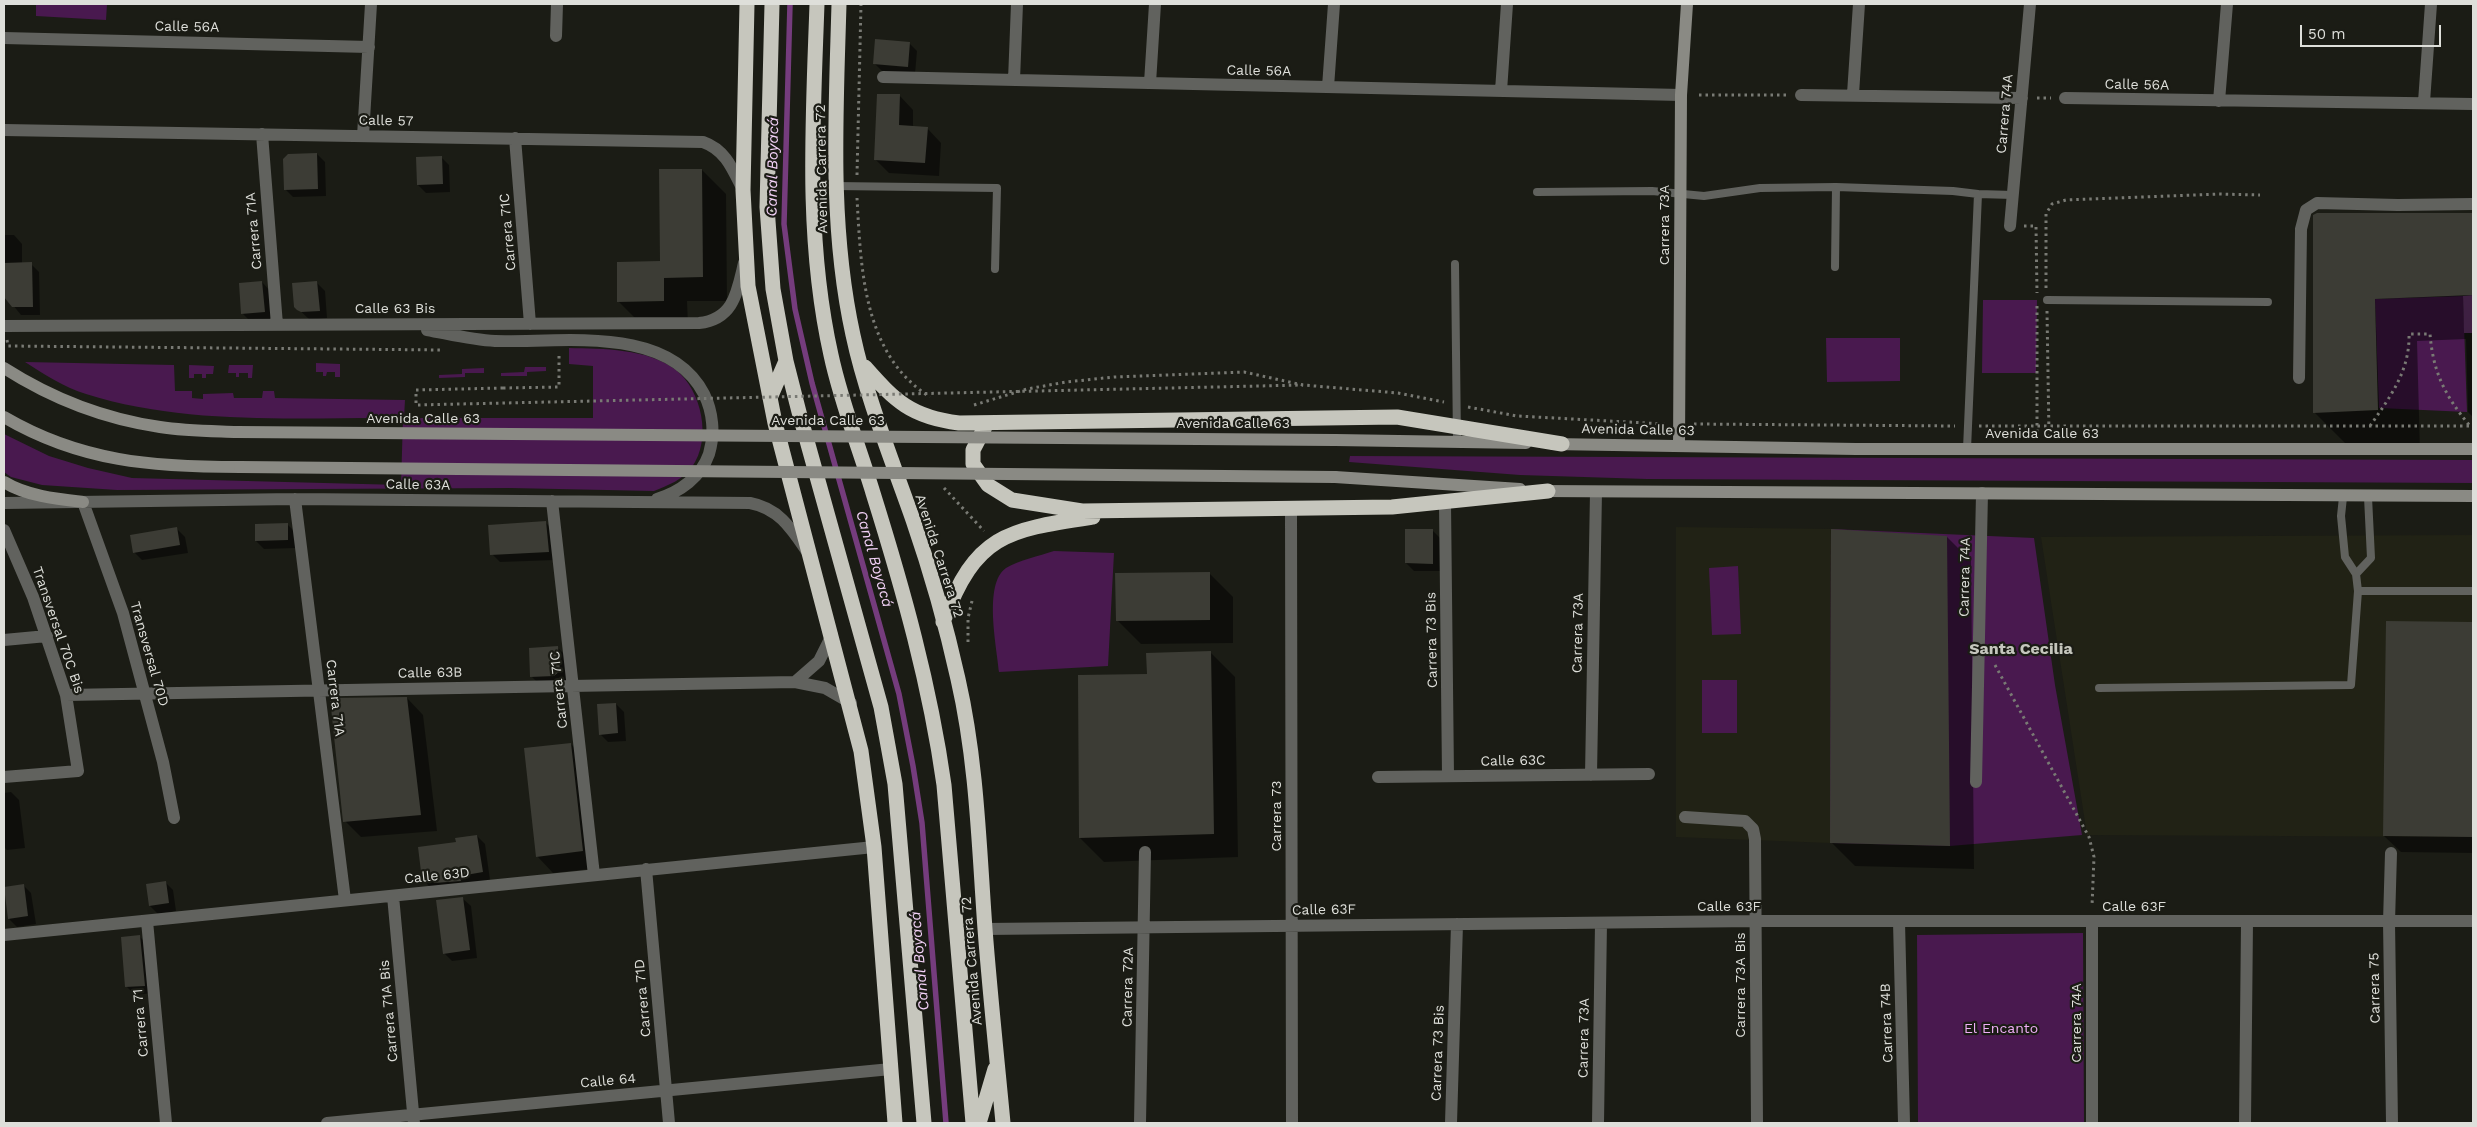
<!DOCTYPE html>
<meta charset="utf-8">
<style>
body{margin:0}
#map{position:relative;width:2477px;height:1127px;overflow:hidden;background:#1b1c15;font-family:"Work Sans",sans-serif}
canvas{display:block}
.frame{position:absolute;inset:0;border:5px solid #dedfda;pointer-events:none}
.scale{position:absolute;left:2300px;top:25px;width:141px;height:22px;box-sizing:border-box;border:2px solid #dedfda;border-top:0;padding-left:6px;font-size:15px;line-height:18px;white-space:nowrap;color:#dedfda;-webkit-text-stroke:4px #1b1c15;paint-order:stroke}
</style>
<div id="map">
<canvas width="2477" height="1127"></canvas>
<div class="frame"></div>
<div class="scale">50 m</div>
</div>
<script>
const g = document.querySelector('canvas').getContext('2d');
g.lineJoin = 'round';
function paint(path, color) { g.fillStyle = color; g.fill(path, 'evenodd'); }
function stroke(path, color, width, dash) { g.strokeStyle = color; g.lineWidth = width; g.lineCap = dash ? 'butt' : 'round'; g.setLineDash(dash || []); g.stroke(path); }
function drawText(font, color, halo, rows, align = 'center') {
  g.font = font + ' "Work Sans",sans-serif'; g.lineWidth = 4.5; g.setLineDash([]); g.textBaseline = 'middle'; g.strokeStyle = halo; g.fillStyle = color; for (const [text, x, y, turn = 0] of rows) {
    g.save(); g.translate(x, y); g.rotate((+turn || 0) * Math.PI / 180); g.textAlign = isNaN(turn) ? turn : align; if (halo) g.strokeText(text, 0, 0); g.fillText(text, 0, 0); g.restore();
  }
}
paint(new Path2D(`
 M1676,527L1831,529L1830,843L1676,837Z
 M2473,535V837L2087,835L2041,537Z`), '#212215');
paint(new Path2D(`
 M36,4H107L106,20L36,16Z
 M2463,296L2467,412L2379,408L2375,299Z
 M1983,300H2037L2036,373H1982Z
 M1826,338H1900V381L1827,382Z
 M569,348C603,349 647,348 676,370C702,391 712,439 692,467C684,479 667,486 654,491L510,488L117,490L42,485L11,477L4,472V434L49,456L88,468L132,478L401,485L403,418C299,417 187,426 86,394C64,387 45,375 25,362L174,365L175,391H192V398L203,399V394L233,393L234,398H262L263,391H274L275,398L405,400L404,418H593V366L569,364Z
 M316,363L340,364V377H335V372H327L326,376H323V372H316Z
 M189,365L214,366L213,374H206V378H202V374H194V378H189Z
 M229,365H253L252,378H248V373H239V377H236V373H228Z
 M525,367H546V371L527,372V376H501V373L524,372Z
 M484,368V373H465V377L439,378V375L462,374V369Z
 M1350,456L2473,460V483L1647,479L1520,475L1349,462Z
 M1831,529L2034,538L2055,685L2082,835L1950,846L1830,843Z
 M1054,551L1114,553L1108,666L999,672C997,647 983,584 1006,568C1019,560 1039,556 1054,551Z
 M1738,566L1741,634L1712,635L1709,568Z
 M1702,680H1737V733H1702Z
 M2083,933L2084,1123H1918L1917,935Z`), '#49194f');
paint(new Path2D(`
 M2473,295V333H2464L2463,296Z`), '#753c7d');
paint(new Path2D(`
 M909,43L917,51L915,74L883,72L875,64Z
 M899,95L913,110V127L927,128L941,143L939,176L889,173L875,159Z
 M317,154L325,162L326,196L293,197L285,189Z
 M441,157L449,165L450,192L426,193L418,185Z
 M702,170L726,194L727,301H687L688,325H642L618,301L661,262Z
 M2318,214H2473V417L2468,412L2466,339L2417,341L2420,452L2357,455L2314,412Z
 M4,235H14L22,244V264H31L39,272L40,315H21L4,294Z
 M262,282L270,291L272,319L250,321L242,313Z
 M317,283L325,291L327,318L310,320L295,306Z
 M546,523L554,531L556,560L500,562L492,554Z
 M288,525L296,533V548L264,549L256,541Z
 M177,529L185,537L188,553L142,560L134,552Z
 M1432,530L1440,538V571H1414L1406,563Z
 M1947,537L1971,561L1974,869L1855,866L1831,842Z
 M1209,573L1233,597V643L1141,644L1117,620Z
 M2387,623H2473V853L2401,852L2384,836Z
 M558,648L566,656L567,679L563,684L540,685L532,677Z
 M1211,653L1235,677L1238,857L1104,862L1080,838L1148,675Z
 M407,698L423,715L437,831L361,837L345,821Z
 M616,704L624,712L626,741L608,742L600,734Z
 M571,744L587,761L599,868L553,873L537,856Z
 M11,792L19,800L25,848L7,850L4,847V793Z
 M477,836L485,844L490,880L431,888L423,880L457,843Z
 M165,882L173,890L176,911L158,914L150,906Z
 M23,885L31,893L36,924L17,927L9,919Z
 M462,898L471,906L477,958L452,961L444,953Z
 M140,937L148,945L152,993L135,995L127,987Z`), '#0007');
stroke(new Path2D(`
 M790,4L784,224L795,309L812,383L899,694L913,766L922,823L946,1123`), '#753c7d', 5.5);
paint(new Path2D(`
 M875,39L910,42L908,67L873,64Z
 M877,94H900L899,125L928,127L925,163L874,160Z
 M317,153L318,189L284,190L283,159L288,154Z
 M442,156L443,184L417,185L416,157Z
 M659,169H702L703,277L664,278V301L617,302V262L660,261Z
 M2317,213H2473V295L2375,299L2378,410L2313,413V215Z
 M32,262L33,307H12L4,297V263Z
 M262,281L265,312L241,314L239,283Z
 M317,281L320,311L301,312L297,310L294,307L292,283Z
 M546,521L549,552L490,555L488,525Z
 M288,523V540L255,541V524Z
 M177,527L180,545L133,553L130,535Z
 M1405,529H1433V564L1405,563Z
 M1831,529L1947,536L1950,846L1830,843Z
 M1210,572V620L1116,621L1115,573Z
 M2386,621L2473,622V837L2383,836Z
 M558,646L560,671L554,676L530,677L529,648Z
 M1211,651L1214,834L1079,838L1078,675L1147,674L1146,653Z
 M407,697L421,815L343,822L330,698Z
 M616,703L618,733L599,735L597,704Z
 M571,743L583,851L536,857L524,748Z
 M477,835L483,872L460,876L461,881L434,883L433,879L422,880L418,847L456,842L455,838Z
 M166,881L169,903L149,906L146,884Z
 M24,884L28,916L8,919L4,887Z
 M463,897L470,950L443,954L436,900Z
 M140,935L145,986L125,987L121,937Z`), '#3c3c35');
stroke(new Path2D(`
 M1699,95H1788
 M2037,98H2051
 M857,175L861,4
 M857,198C861,269 863,355 930,397
 M2024,226H2036L2037,293
 M2046,288V214L2052,204L2066,200L2219,194L2260,195
 M2037,306V435
 M2047,311L2049,435
 M7,340L8,346L443,350
 M503,388L559,387V355
 M974,405L1027,389L1066,382L1114,377L1244,372L1303,385L1398,393L1444,402
 M1468,407L1517,416L1665,424
 M1694,424L1955,426
 M1979,426H2473
 M2370,426C2390,397 2410,371 2409,334H2430C2433,372 2445,396 2470,426
 M944,488L984,531
 M968,642V618L972,601
 M1995,665L2089,837L2094,857L2092,906`), '#797a74', 3, [2.5, 4]);
stroke(new Path2D(`
 M835,186L997,188L995,269
 M1537,192L1652,191L1704,196L1760,188L1836,187L1953,191L1978,194L1967,449
 M1978,194L2013,195
 M1455,264L1457,442
 M1835,267L1836,187
 M2047,300L2268,302
 M2343,497L2341,516L2345,557L2356,574
 M2358,591H2473
 M2099,688L2351,685L2358,591L2356,574L2371,558L2368,497`), '#61625e', 8);
stroke(new Path2D(`
 M556,36L557,4
 M4,38L369,47
 M883,77L1681,95
 M1014,80L1017,4
 M1150,83L1155,4
 M1328,87L1334,4
 M1501,91L1507,4
 M1853,94L1859,4
 M1801,95L2022,98
 M2065,98L2473,104
 M2219,101L2227,4
 M2424,102L2431,4
 M4,130L703,142C726,150 733,170 743,190
 M262,134L277,325
 M363,136L371,4
 M515,138L530,324
 M2010,226L2030,4
 M4,326L699,323C734,319 737,292 744,263
 M427,330C449,334 472,340 495,341C561,343 668,324 704,394C713,412 715,434 709,454C701,477 680,492 657,499
 M2299,378L2301,229L2306,210L2317,203L2398,205L2473,204
 M295,499L345,900
 M552,501L594,875
 M83,502L123,613L163,762L174,818
 M4,503L295,499L750,503C778,508 791,528 806,550
 M1445,503L1448,776
 M1291,509L1292,1123
 M4,530L33,597L66,695L78,771L4,777
 M4,640L47,636
 M795,682L819,661L832,635
 M66,695L795,682L825,688L851,703
 M1591,775L1596,492
 M1378,777L1649,774
 M1976,782L1982,493
 M1685,817L1745,821L1753,829L1755,839L1757,1123
 M2391,853L2389,922L2392,1123
 M646,869L669,1123
 M393,896L414,1123
 M147,921L166,1123
 M1899,922L1904,1123
 M985,929L1756,921H2473
 M4,935L874,847
 M327,1123L891,1069
 M1140,1123L1145,852
 M1451,1123L1457,924
 M1598,1123L1601,923
 M2092,1123V922
 M2245,1123L2247,922`), '#61625e', 12);
stroke(new Path2D(`
 M4,368C51,398 105,419 160,427C185,431 211,431 237,432
 M4,417C81,462 153,467 240,467
 M1335,440L1526,443
 M1553,444L1856,449H2473
 M1679,446L1681,95L1687,4
 M1335,477L1520,489
 M4,482C27,496 56,499 83,502
 M1539,491L2473,496`), '#8a8a84', 12);
stroke(new Path2D(`
 M747,4L743,190L748,286L775,423L861,751L874,847L895,1123
 M772,4L767,207L773,289L786,361L799,412L881,707L895,784L924,1123
 M817,4C813,121 805,239 831,355C841,402 859,447 873,493C903,589 930,685 944,785L973,1123
 M839,4C836,114 829,226 853,335C866,396 892,460 913,520C931,572 946,625 958,679C977,762 979,846 985,929C990,994 997,1059 1003,1123
 M865,367C895,401 911,417 959,423L1397,417L1562,444
 M770,398L786,361
 M985,427L973,450V464L988,485L1012,500L1082,511L1392,507L1548,491
 M943,622C976,534 1006,530 1093,517
 M979,1123L995,1069`), '#c6c6bd', 15);
stroke(new Path2D(`
 M503,388L416,390V405L1303,385`), '#797a74', 3, [2.5, 4]);
stroke(new Path2D(`
 M237,432L1335,440
 M240,467L1335,477`), '#8a8a84', 12);
drawText('14px', '#dedfda', '#1b1c15', [
 ["Calle 56A",187,27,1],
 ["Calle 56A",1259,71,1],
 ["Calle 56A",2137,85,1],
 ["Carrera 74A",2005,114,-85],
 ["Calle 57",386,121,1],
 ["Avenida Carrera 72",822,169,-91],
 ["Carrera 73A",1665,225,-90],
 ["Carrera 71A",254,231,-95],
 ["Carrera 71C",508,232,-95],
 ["Calle 63 Bis",395,309],
 ["Avenida Calle 63",423,419],
 ["Avenida Calle 63",828,421],
 ["Avenida Calle 63",1233,424],
 ["Avenida Calle 63",1638,430,1],
 ["Avenida Calle 63",2042,434],
 ["Calle 63A",418,485,1],
 ["Avenida Carrera 72",939,556,72],
 ["Carrera 74A",1965,577,-89],
 ["Transversal 70C Bis",58,630,71],
 ["Carrera 73A",1578,633,-89],
 ["Carrera 73 Bis",1432,640,-91],
 ["Transversal 70D",149,654,74],
 ["Calle 63B",430,673,-1],
 ["Carrera 71C",559,690,-96],
 ["Carrera 71A",335,698,83],
 ["Calle 63C",1513,761,-1],
 ["Carrera 73",1277,816,-90],
 ["Calle 63D",437,876,-6],
 ["Calle 63F",1729,907],
 ["Calle 63F",2134,907],
 ["Calle 63F",1324,910,-1],
 ["Avenida Carrera 72",972,961,-95],
 ["Carrera 73A Bis",1741,985,-90],
 ["Carrera 72A",1128,987,-89],
 ["Carrera 75",2375,988,-91],
 ["Carrera 71D",643,998,-95],
 ["Carrera 71A Bis",389,1011,-95],
 ["Carrera 71",141,1023,-95],
 ["Carrera 74B",1887,1023,-92],
 ["Carrera 74A",2077,1023,-90],
 ["Carrera 73A",1584,1038,-89],
 ["Carrera 73 Bis",1438,1053,-88],
 ["Calle 64",608,1081,-5]
]);
drawText('14px', '#f0aff8', '#1b1c15', [
 ["El Encanto",2001,1029]
]);
drawText('italic 15px', '#f3d2f7', '#1b1c15', [
 ["Canal Boyacá",773,167,-89],
 ["Canal Boyacá",874,559,74],
 ["Canal Boyacá",920,961,-95]
]);
drawText('bold 16px', '#c5c6bd', '#1b1c15', [
 ["Santa Cecilia",2021,649]
]);
</script>
